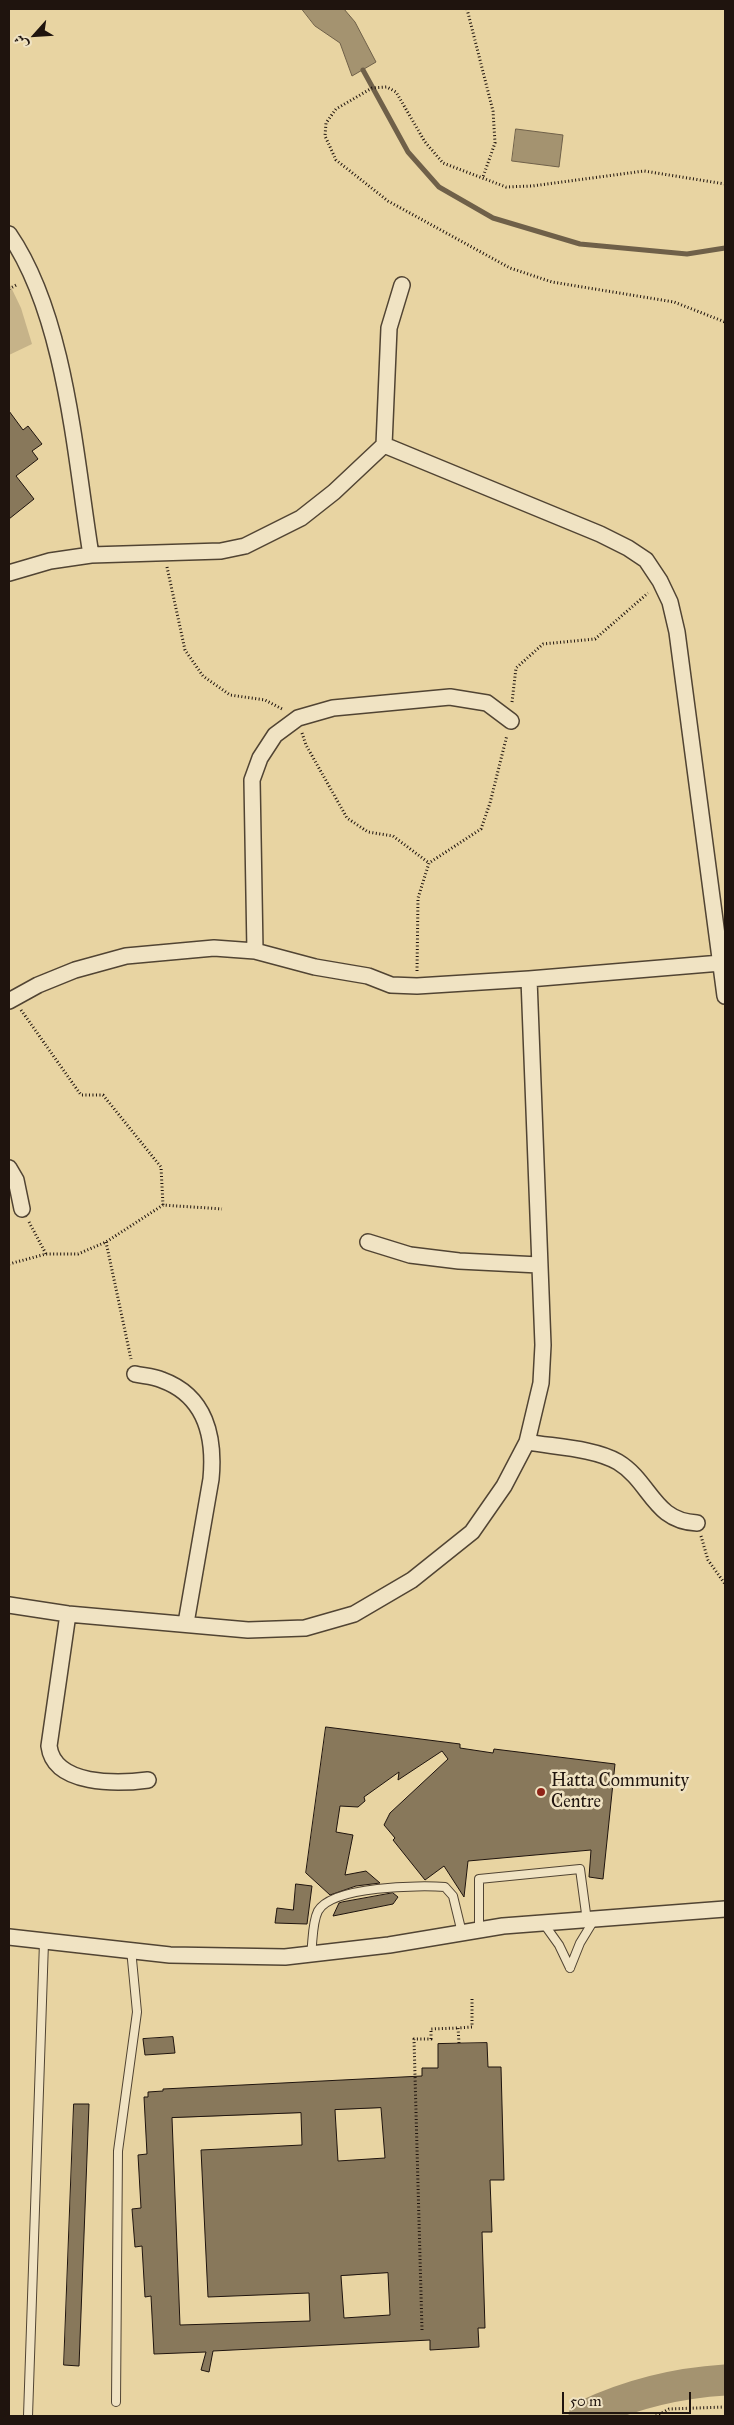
<!DOCTYPE html>
<meta charset="utf-8">
<style>
body{margin:0}
#map{position:relative;width:734px;height:2425px;overflow:hidden;background:#e8d4a2;font-family:"IM FELL Great Primer",Amiri,serif}
canvas{display:block}
.frame{position:absolute;inset:0;border:10px solid #1f140e;pointer-events:none}
.north{position:absolute;left:10px;top:10px;width:50px;height:50px;-webkit-text-stroke:4px #f0e3c3;paint-order:stroke;rotate:244deg;font-size:14px;font-weight:700;line-height:20px;text-align:center;color:#1f140e}
.north::after{content:'';display:block;margin:auto;width:18px;height:22px;background:#1f140e;clip-path:polygon(50% 0,100% 100%,50% 72%,0 100%)}
.scale{position:absolute;left:562px;top:2392px;width:129px;height:22px;box-sizing:border-box;border:2px solid #1f140e;border-top:0;padding-left:6px;font-size:15px;line-height:18px;white-space:nowrap;color:#1f140e;-webkit-text-stroke:4px #f0e3c3;paint-order:stroke}
</style>
<div id="map">
<canvas width="734" height="2425"></canvas>
<div class="frame"></div>
<div class="north">ش</div>
<div class="scale">50 m</div>
</div>
<script>
const g = document.querySelector('canvas').getContext('2d');
g.lineJoin = 'round';
function paint(path, color) { g.fillStyle = color; g.fill(path, 'evenodd'); }
function stroke(path, color, width, dash) { g.strokeStyle = color; g.lineWidth = width; g.lineCap = dash ? 'butt' : 'round'; g.setLineDash(dash || []); g.stroke(path); }
function drawText(font, color, halo, rows, align = 'center') {
  g.font = font + ' "IM FELL Great Primer",serif'; g.lineWidth = 5; g.setLineDash([]); g.textBaseline = 'middle'; g.strokeStyle = halo; g.fillStyle = color; for (const [text, x, y, turn = 0] of rows) {
    g.save(); g.translate(x, y); g.rotate((+turn || 0) * Math.PI / 180); g.textAlign = isNaN(turn) ? turn : align; if (halo) g.strokeText(text, 0, 0); g.fillText(text, 0, 0); g.restore();
  }
}
paint(new Path2D(`
 M9,283L21,308L32,344L9,355Z`), '#c6b389');
const water = new Path2D(`
 M302,9H344L355,22L376,62L352,76L340,43L315,26Z
 M516,129L563,135L559,167L512,161Z`);
paint(water, '#a49370');
stroke(water, '#6f6049', 1);
stroke(new Path2D(`
 M363,70L408,152L439,187L493,218L580,244L687,254L725,248`), '#6f6049', 5);
stroke(new Path2D(`
 M584,2416C628,2395 677,2383 725,2380`), '#a49370', 31);
const building = new Path2D(`
 M9,411L23,430L28,426L42,444L32,451L38,459L16,476L34,499L9,519Z
 M326,1727L460,1744V1748L493,1753L494,1749L615,1764L603,1879L589,1877L591,1850L468,1861L464,1897L444,1866L425,1880L393,1840L395,1838L384,1825L390,1813L448,1759L442,1751L398,1780L399,1772L364,1797L365,1801L358,1807L340,1806L336,1832L353,1835L345,1875L366,1871L380,1883L356,1886L330,1895L306,1873Z
 M296,1884L312,1886L307,1924L275,1923L277,1908L293,1910Z
 M393,1893L398,1897L393,1904L333,1916L339,1903L342,1902Z
 M173,2037L175,2053L145,2055L143,2039Z
 M487,2043L488,2067H501L504,2180H490L492,2232H482L485,2328H478L479,2347L430,2350V2340L213,2351L209,2372L201,2370L206,2352L154,2354L151,2296L145,2297L142,2246L135,2247L132,2209L141,2208L138,2155L147,2154L144,2097H148V2092L163,2091V2089L422,2076V2068H438V2044ZM381,2108L385,2158L338,2161L335,2110ZM301,2113L302,2145L201,2150L208,2297L309,2293L310,2321L180,2325L172,2118ZM388,2273L390,2315L344,2318L341,2276Z
 M74,2104H89L79,2366L64,2365Z`);
paint(building, '#88785b');
stroke(building, '#1f140e', 1);
const service = new Path2D(`
 M544,1924L559,1945L570,1968
 M479,1930V1879L580,1869L587,1921
 M311,1954C313,1941 312,1923 318,1911C332,1886 420,1885 445,1887L453,1896L462,1933
 M570,1968L580,1943L594,1920
 M116,2402L118,2151L137,2012L131,1949
 M28,2416L44,1942`);
const minor = new Path2D(`
 M9,234C66,317 75,456 91,555
 M384,445L600,534L628,548L646,560L660,581L670,602L677,632L725,996
 M9,573L50,561L91,555L221,551L245,546L301,518L334,492L384,445L389,328L402,285
 M255,951L252,780L260,758L275,735L298,718L333,708L450,697L487,703L511,721
 M9,1001L38,985L75,970L126,956L214,948L255,951L315,967L368,976L391,985L417,986L529,979L721,963
 M9,1168L16,1180L22,1209
 M368,1242L410,1255L459,1261L539,1265
 M135,1374C143,1376 153,1376 162,1380C206,1396 215,1437 211,1479L186,1623
 M527,1442C554,1447 594,1448 618,1462C651,1482 653,1521 697,1523
 M9,1605L68,1614L248,1630L305,1628L354,1614L412,1580L472,1532L504,1486L527,1442L541,1383L543,1345L529,979
 M68,1614L49,1746C54,1786 118,1784 148,1780
 M9,1937L170,1955L285,1957L389,1945L503,1926L725,1909`);
stroke(service, '#514433', 10);
stroke(minor, '#514433', 18);
stroke(new Path2D(`
 M467,9L493,111L495,143L483,177
 M725,184L644,171L532,186L506,187L443,163L425,142L396,92L387,87L372,88L336,109L326,123L325,136L336,160L388,201L510,268L552,282L674,302L725,322
 M9,289L18,284
 M167,567L185,650L203,676L230,695L265,700L284,710
 M512,702L516,668L543,644L595,639L648,593
 M302,733L306,745L347,818L368,832L393,836L429,863
 M417,971L418,898L429,863L481,829L490,803L507,735
 M21,1010L81,1095H103L161,1167L163,1205
 M29,1222L46,1254
 M106,1242L131,1359
 M9,1264L46,1254H78L106,1242L163,1205L222,1209
 M701,1536L708,1560L725,1584
 M459,2043L458,2028L472,2027V1997
 M422,2330L414,2039H431V2029L458,2028
 M656,2416L669,2409L725,2407`), '#1f140e', 3, [1, 2.5]);
stroke(service, '#f0e3c3', 8);
stroke(minor, '#f0e3c3', 15);
for (const [x, y, r, color] of [
 [541,1792,5,"#8f2418"]
]) { const dot = new Path2D(); dot.arc(x, y, r, 0, 2 * Math.PI); g.fillStyle = color; g.fill(dot); stroke(dot, '#f0e3c3', 2); }
drawText('18px', '#1f140e', '#f0e3c3', [
 ["Hatta Community",551,1782],
 ["Centre",551,1803]
], 'left');
</script>
